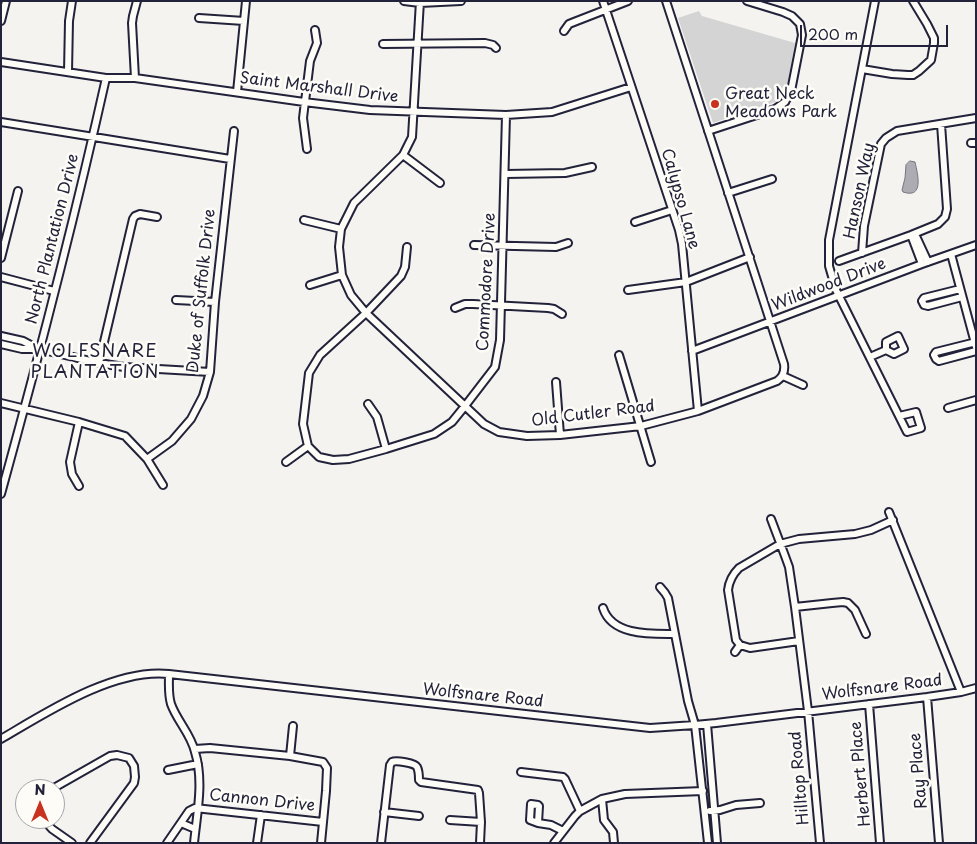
<!DOCTYPE html>
<style>
body{margin:0}
#map{position:relative;width:977px;height:844px;overflow:hidden;background:#f4f3ef;font-family:"Playpen Sans",sans-serif}
canvas{display:block}
.frame{position:absolute;inset:0;border:2px solid #22223b;pointer-events:none}
.north{position:absolute;left:15px;top:779px;width:50px;height:50px;box-sizing:border-box;background:#fdfcf7;border:1px solid #a5a5ac;border-radius:50%;rotate:0deg;font-size:14px;font-weight:700;line-height:20px;text-align:center;color:#22223b}
.north::after{content:'';display:block;margin:auto;width:18px;height:22px;background:#c8321e;clip-path:polygon(50% 0,100% 100%,50% 72%,0 100%)}
.scale{position:absolute;left:800px;top:25px;width:148px;height:22px;box-sizing:border-box;border:2px solid #22223b;border-top:0;padding-left:6px;font-size:15px;line-height:18px;white-space:nowrap;color:#22223b;-webkit-text-stroke:4px #fdfcf7;paint-order:stroke}
</style>
<div id="map">
<canvas width="977" height="844"></canvas>
<div class="frame"></div>
<div class="north">N</div>
<div class="scale">200 m</div>
</div>
<script>
const g = document.querySelector('canvas').getContext('2d');
g.lineJoin = 'round';
function paint(path, color) { g.fillStyle = color; g.fill(path, 'evenodd'); }
function stroke(path, color, width, dash) { g.strokeStyle = color; g.lineWidth = width; g.lineCap = dash ? 'butt' : 'round'; g.setLineDash(dash || []); g.stroke(path); }
function drawText(font, color, halo, rows, align = 'center') {
  g.font = font + ' "Playpen Sans",sans-serif'; g.lineWidth = 5; g.setLineDash([]); g.textBaseline = 'middle'; g.strokeStyle = halo; g.fillStyle = color; for (const [text, x, y, turn = 0] of rows) {
    g.save(); g.translate(x, y); g.rotate((+turn || 0) * Math.PI / 180); g.textAlign = isNaN(turn) ? turn : align; if (halo) g.strokeText(text, 0, 0); g.fillText(text, 0, 0); g.restore();
  }
}
paint(new Path2D(`
 M699,11L702,16L795,43L786,92L783,97L781,100L713,123L678,18Z`), '#d5d4d5');
const water = new Path2D(`
 M910,161L915,162C918,175 924,199 903,192L902,190L905,178L906,165Z`);
paint(water, '#acacb2');
stroke(water, '#757582', 1);
const minor = new Path2D(`
 M404,1L420,3L461,1
 M420,1L412,137L403,155L354,203L341,229L339,247L342,275L351,295L366,313L484,424L499,432L527,436L560,435L641,426L698,411L777,381C783,377 785,371 784,364L666,1
 M603,1L679,230L682,244L698,411
 M875,1L829,240V266L836,290L907,432L921,428L916,412L899,416
 M199,18L244,21
 M1,21L6,1
 M564,31L569,24L574,22L628,1
 M383,44L485,43L493,45L496,48
 M1,62L106,78H135L304,102L370,110L506,115L552,112L631,87
 M862,69L892,74L908,75H913L919,71L931,60L934,43V38L927,24L913,1
 M68,72L69,21L72,1
 M135,78L132,23L133,16L137,1
 M237,92L246,1
 M1,122L230,159
 M708,131L775,109L785,102L791,91L802,35L800,24L792,16L783,12L747,1
 M971,143H976
 M307,149L303,118L310,61L317,43L315,30
 M403,155L440,183
 M506,174L565,173L592,167
 M728,193L772,179
 M304,220L341,229
 M635,222L672,210
 M915,234L928,262
 M911,235L922,264
 M474,245L556,247L568,243
 M407,247L405,267L401,276L366,313L320,355L309,373L303,424L308,446L319,457L333,460L349,459L386,449L434,434L452,422L465,406L495,367L500,340L506,115
 M862,253L864,226L881,144L886,138L897,131L976,118
 M951,254L976,347
 M1,258L18,191
 M839,261L911,235L938,224L945,217L947,209L941,124
 M1,277L54,291
 M310,285L342,275
 M960,289L924,298L922,301L924,305L928,306L962,297
 M628,290L686,282L750,257
 M176,300L215,302
 M455,308L465,304H473L548,308L554,309L562,314
 M1,336L23,341L38,349
 M976,342L936,352L934,355L936,359L939,361L976,351
 M1,344L22,349H39L99,363L124,367L210,372
 M692,351L922,264L976,245
 M619,355L651,462
 M870,357L886,350L894,354L904,349L898,336L886,342V350
 M99,363L133,219L135,216L140,214L157,217
 M783,376L803,385
 M556,382L560,435
 M1,403L79,422L125,436L147,459L163,485
 M368,404L377,417L386,449
 M948,408L976,400
 M79,422L70,462L72,474L79,486
 M147,459L172,441L191,419L203,396L210,372L215,302L234,131
 M286,462L308,446
 M1,494C39,356 75,217 106,78
 M889,512L961,692
 M771,519L785,556L789,567L795,607L808,711L820,843
 M660,587L665,593L668,598L688,701L695,725L708,843
 M795,607L832,603L843,602L848,603L855,610L866,634
 M603,608C612,636 651,634 675,634
 M799,641L750,648L740,645L736,640L728,590C729,581 733,574 739,568L780,544L799,539L855,534L871,530L893,520
 M735,652L740,645
 M169,674C169,684 168,694 171,704C177,721 191,734 195,752C204,781 197,813 194,843
 M927,697L939,843
 M869,704L880,843
 M707,724L717,843
 M1,739C47,712 114,668 169,674L650,728L695,725L716,723L927,697L961,692L976,688
 M195,749L210,748L290,756L323,762L327,768L326,791L321,843
 M290,756L293,726
 M168,770L198,764
 M521,772L563,777L565,779L580,811
 M52,789L110,756L117,755L129,758L134,766L135,777L134,783L90,843
 M602,799L604,820L613,832L614,843
 M531,804L538,805L539,806L538,823L530,820Z
 M710,811L720,810L736,805L760,803
 M384,812L419,816
 M43,819L52,829L72,843
 M450,820L481,822
 M181,823L195,829
 M538,823L551,825L563,831
 M167,843L189,811L195,808L323,822
 M257,843L261,815
 M381,843L390,765C391,764 391,763 392,762C396,760 415,763 417,767C419,771 419,776 419,780L421,782L478,790L479,793L481,822L480,843
 M554,843L575,816L580,811L602,799L625,794L703,791`);
stroke(minor, '#22223b', 10);
stroke(minor, '#fdfcf7', 6);
for (const [x, y, r, color] of [
 [715,104,5,"#c8321e"]
]) { const dot = new Path2D(); dot.arc(x, y, r, 0, 2 * Math.PI); g.fillStyle = color; g.fill(dot); stroke(dot, '#fdfcf7', 2); }
drawText('16px', '#22223b', '#fdfcf7', [
 ["Saint Marshall Drive",319,88,7],
 ["Hanson Way",860,191,-78],
 ["Calypso Lane",680,199,74],
 ["North Plantation Drive",53,239,-76],
 ["Commodore Drive",487,282,-87],
 ["Wildwood Drive",829,285,-21],
 ["Duke of Suffolk Drive",202,291,-84],
 ["Old Cutler Road",593,414,-7],
 ["Wolfsnare Road",882,688,-7],
 ["Wolfsnare Road",483,696,6],
 ["Ray Place",919,771,-95],
 ["Herbert Place",861,774,-95],
 ["Hilltop Road",800,778,-95],
 ["Cannon Drive",262,801,6]
]);
drawText('16px', '#22223b', '#fdfcf7', [
 ["Great Neck",725,95],
 ["Meadows Park",725,113]
], 'left');
g.letterSpacing = '1px';
drawText('18px', '#22223b', '#fdfcf7', [
 ["WOLFSNARE",95,352],
 ["PLANTATION",95,373]
]);
g.letterSpacing = '0px';
</script>
